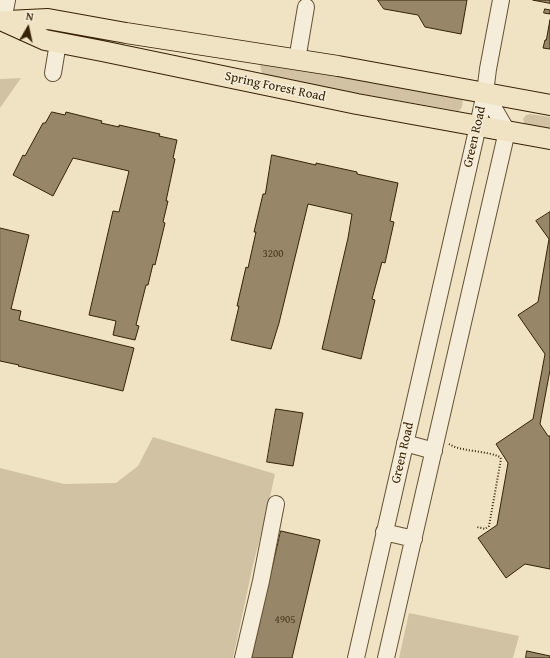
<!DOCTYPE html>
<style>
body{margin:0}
#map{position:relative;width:550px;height:658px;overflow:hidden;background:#f0e3c4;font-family:"Gentium Book Plus",serif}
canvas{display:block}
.north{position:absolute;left:8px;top:8px;width:40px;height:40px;-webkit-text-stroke:3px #f5edd9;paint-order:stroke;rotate:9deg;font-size:11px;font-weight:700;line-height:16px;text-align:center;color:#362204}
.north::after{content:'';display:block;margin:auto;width:14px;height:18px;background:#362204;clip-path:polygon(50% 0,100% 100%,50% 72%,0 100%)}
</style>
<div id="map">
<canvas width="550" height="658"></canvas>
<div class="north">N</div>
</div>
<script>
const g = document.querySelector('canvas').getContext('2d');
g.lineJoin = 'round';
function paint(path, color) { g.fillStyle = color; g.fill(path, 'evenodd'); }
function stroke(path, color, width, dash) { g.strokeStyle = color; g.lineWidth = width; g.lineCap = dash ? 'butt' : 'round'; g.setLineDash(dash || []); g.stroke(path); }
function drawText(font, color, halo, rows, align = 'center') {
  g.font = font + ' "Gentium Book Plus",serif'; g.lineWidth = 3; g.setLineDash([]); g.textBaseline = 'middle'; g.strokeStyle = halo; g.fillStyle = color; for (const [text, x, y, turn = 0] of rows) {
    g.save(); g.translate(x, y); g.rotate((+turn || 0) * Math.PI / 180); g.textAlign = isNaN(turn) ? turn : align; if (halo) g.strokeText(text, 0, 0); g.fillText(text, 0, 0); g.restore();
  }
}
paint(new Path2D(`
 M266,61L463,96L462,107L459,111L281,80L262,73L260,66Z
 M21,78L0,108V79Z
 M530,114L550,117V130L525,125L523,119L526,115Z
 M153,437L275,474L268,506L253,565L233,658H0V468L64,484L116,483L138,466Z
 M409,613L519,636L513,658H399Z`), '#d0c2a3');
const building = new Path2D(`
 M378,0H467L461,34L425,27L418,15L384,9Z
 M533,0H550V3Z
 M545,9L550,10V14L544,13Z
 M550,20V49L543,48L545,40H546Z
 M52,112L65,115L66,112L102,121L101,123L119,127V125L160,134L159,136L177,140L173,158L175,159L166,201H168L163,222L165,223L155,265L153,264L148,285H146L136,325L139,326L135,340L113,335L116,321L89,315L113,211L119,212L129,171L73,158L53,196L13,175L23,155L25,156L43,123H45Z
 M272,155L316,165V163L357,172V174L398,183L390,221L394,222L385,263L382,262L372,299L375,300L361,359L322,349L348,238L352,214L308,204L279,323L271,349L231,340L239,306H237L246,267L248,268L256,232H254L263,194H265Z
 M550,212V370L540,424L548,436H550V569L525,564L506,578L478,538L497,525L508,463L496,444L533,419L545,354L518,315L538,302L549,239L536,221Z
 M0,228L29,235L11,309L21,311L19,320L134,348L123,391L18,366L19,365L0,361Z
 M276,409L303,413L293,466L267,462Z
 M281,531L320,540L292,658H252Z
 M527,651L550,656V658H526Z`);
paint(building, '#978668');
stroke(building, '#362204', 1);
const minor = new Path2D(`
 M3,21L7,0
 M297,60L306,7
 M53,73L58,43
 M405,443L434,451
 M384,532L414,539
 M243,658L261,581L276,504
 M356,658L475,139L485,93L488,69L501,0
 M386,658L507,131L485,93`);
const major = new Path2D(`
 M3,21L45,40L102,51L357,104L550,139
 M7,21L48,19L126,33L338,66L550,105`);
stroke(minor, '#645234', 18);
stroke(major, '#362204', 22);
stroke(new Path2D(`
 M449,444C461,452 485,450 500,457L501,459L489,526L485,529L477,527`), '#362204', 2, [1, 2]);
stroke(minor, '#f5edd9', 16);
stroke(major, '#f0e3c4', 20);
drawText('11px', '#4e3b1d', null, [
 ["3200",273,254],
 ["4905",285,620]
]);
drawText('13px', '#362204', '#f5edd9', [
 ["Spring Forest Road",275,87,12],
 ["Green Road",475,137,-77],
 ["Green Road",403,453,-77]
]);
</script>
